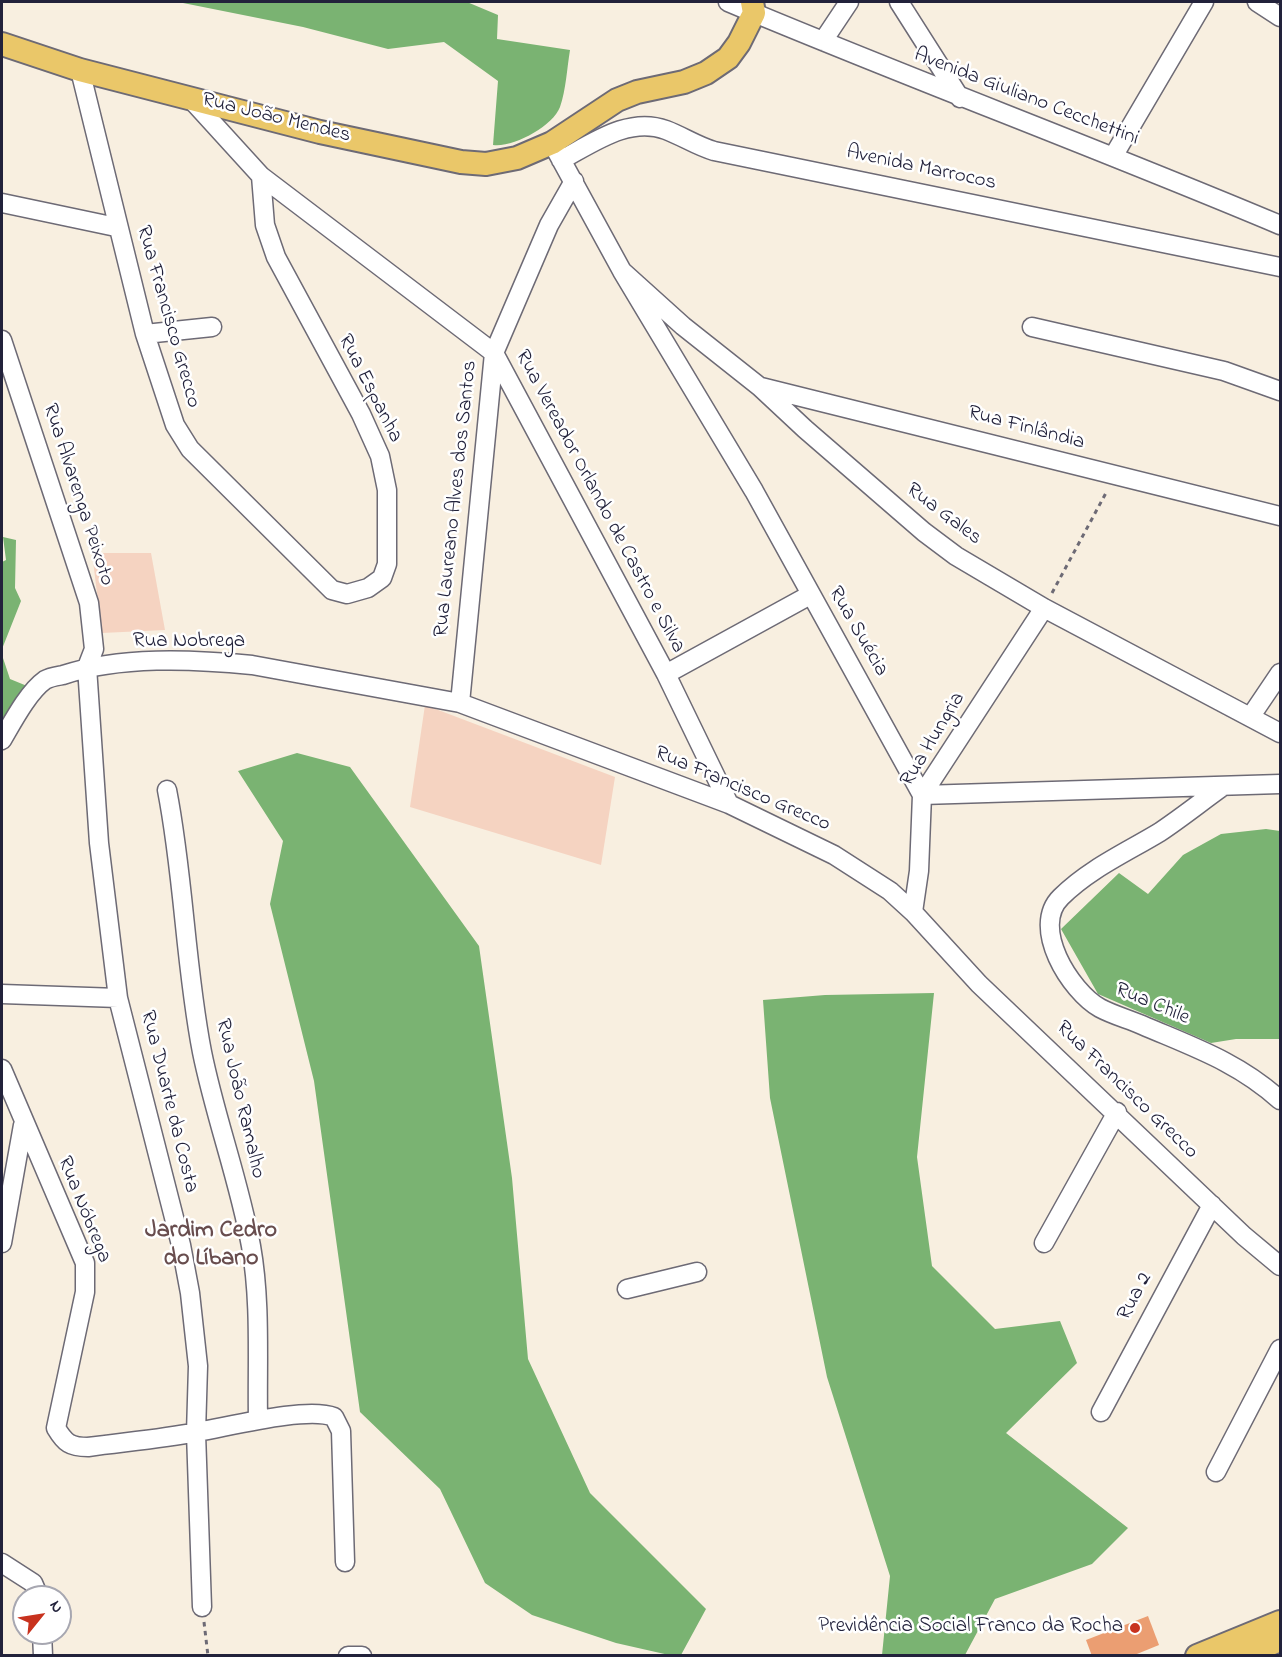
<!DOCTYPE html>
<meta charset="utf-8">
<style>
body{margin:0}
#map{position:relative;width:1282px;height:1657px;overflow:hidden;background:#f8efe0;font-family:"Indie Flower",sans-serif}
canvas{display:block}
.frame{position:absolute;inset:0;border:3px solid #22223b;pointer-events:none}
.north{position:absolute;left:12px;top:1585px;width:60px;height:60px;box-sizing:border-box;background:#fff;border:2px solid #a7a7b1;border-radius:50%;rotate:60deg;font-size:16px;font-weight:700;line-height:24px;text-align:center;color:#22223b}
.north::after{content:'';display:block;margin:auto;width:21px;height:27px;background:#c8321e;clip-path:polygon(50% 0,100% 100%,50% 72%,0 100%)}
</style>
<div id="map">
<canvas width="1282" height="1657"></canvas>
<div class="frame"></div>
<div class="north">N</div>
</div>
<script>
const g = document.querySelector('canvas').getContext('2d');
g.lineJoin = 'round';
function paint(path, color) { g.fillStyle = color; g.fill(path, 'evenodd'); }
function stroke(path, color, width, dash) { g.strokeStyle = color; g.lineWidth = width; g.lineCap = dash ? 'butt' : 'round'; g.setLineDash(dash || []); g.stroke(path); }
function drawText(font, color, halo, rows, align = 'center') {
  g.font = font + ' "Indie Flower",sans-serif'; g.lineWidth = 5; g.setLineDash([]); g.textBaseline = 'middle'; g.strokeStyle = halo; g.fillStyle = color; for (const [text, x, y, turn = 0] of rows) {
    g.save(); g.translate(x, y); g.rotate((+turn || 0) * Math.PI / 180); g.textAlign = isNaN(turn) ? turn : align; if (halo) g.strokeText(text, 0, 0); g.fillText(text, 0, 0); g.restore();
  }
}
paint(new Path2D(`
 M92,553H151L165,630L102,633Z
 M425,705L615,777L601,865L410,807Z`), '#f5d3c1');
paint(new Path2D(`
 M178,2H467L498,15L497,39L570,50C567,68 566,90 560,107C553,126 513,148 493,145L498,81L444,42L388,49L303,27Z
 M3,537L16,540L15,588L21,601L2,649V562L6,560Z
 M2,655L10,679L32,688L2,722Z
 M297,753L350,767L479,946L512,1178L528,1359L590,1493L706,1609L681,1655H669L616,1643L532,1615L485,1583L440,1489L360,1412L314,1081L270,904L283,841L238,771Z
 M1266,829L1280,831V1039H1236L1211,1043L1098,994L1061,929L1119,873L1148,894L1183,855L1221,834Z
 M934,993L917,1157L932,1266L995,1329L1060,1321L1077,1363L1006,1433L1128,1528L1092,1564L995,1599L965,1655H882L890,1576L827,1377L770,1098L763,1000L825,995Z`), '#7ab372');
paint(new Path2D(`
 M1148,1616L1159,1645L1132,1656H1092L1086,1640Z`), '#eb9e72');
const minor = new Path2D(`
 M728,2C911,79 1097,148 1280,225
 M899,2L960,98
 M1257,2L1280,17
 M823,41L849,2
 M80,70L145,334L175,425L190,449L332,590L347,594L368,588L382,578L387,564V490L380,456L361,414L276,257L265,225L261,176
 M189,97L261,176L494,353L666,674L729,804
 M552,143L622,271L754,491L922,795
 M1114,155L1204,2
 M561,160C593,143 629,116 666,130C682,136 697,146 714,151L1280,267
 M2,203L116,227
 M622,271L683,326L760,387L805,429L924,532L956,556L1044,608L1280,733
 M1032,327L1224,371L1280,391
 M145,334L212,327
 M2,340L89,603L94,649L87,667L99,843L118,998L181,1245L190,1293L198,1366L196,1433L202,1607
 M761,387L1280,516
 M666,674L810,595
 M460,703L494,353L549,225L574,181
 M1251,716L1280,673
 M2,740C12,723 28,692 45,680C50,677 58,676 63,675C120,656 192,659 252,665L460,703L729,804L834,855L890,891L913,912L979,984L1244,1236L1280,1266
 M1222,787C1201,802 1181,818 1160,832C1127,852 1089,869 1061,897C1030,927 1070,991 1100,1008C1113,1015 1128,1019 1142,1025C1193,1047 1238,1062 1280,1100
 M167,790C184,876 185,965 202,1052C215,1117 239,1180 251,1246C261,1302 257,1362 258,1419
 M922,795L1280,784
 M913,912L919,871L922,795L1044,608
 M2,994L118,998
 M2,1069L85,1263V1292L56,1428C65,1443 70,1447 88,1447C124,1442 161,1439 197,1432C228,1427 307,1406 334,1417L341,1431L345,1562
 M2,1243L23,1125
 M1044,1243L1117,1112
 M627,1289L697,1272
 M1101,1412L1212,1205
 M1216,1472L1280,1349
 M2,1563L33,1583L39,1597
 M42,1633L43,1656
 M348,1656H362`);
const major = new Path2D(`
 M2,44L80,70L320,132L461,162L486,164L517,158L552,143L617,100L637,92L684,82L706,73L728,58L739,43L754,13L752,2
 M1197,1656L1280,1622
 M1242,1656L1280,1640`);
stroke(minor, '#6d6a75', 21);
stroke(major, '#6d6a75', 26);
stroke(new Path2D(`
 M1052,593L1107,491
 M204,1622L208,1656`), '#6d6a75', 3, [4.5, 4.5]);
stroke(minor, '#fff', 18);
stroke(major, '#eac769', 22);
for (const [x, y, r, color] of [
 [1135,1628,6,"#c8321e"]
]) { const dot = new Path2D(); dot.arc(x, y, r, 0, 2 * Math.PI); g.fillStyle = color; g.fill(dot); stroke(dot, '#fff', 2); }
drawText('21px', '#22223b', '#fff', [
 ["Avenida Giuliano Cecchettini",1026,98,21],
 ["Rua João Mendes",276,119,14],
 ["Avenida Marrocos",921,169,12],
 ["Rua Francisco Grecco",167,317,74],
 ["Rua Espanha",369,389,63],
 ["Rua Finlândia",1026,429,15],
 ["Rua Alvarenga Peixoto",77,495,72],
 ["Rua Laureano Alves dos Santos",457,499,-84],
 ["Rua Vereador Orlando de Castro e Silva",599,502,62],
 ["Rua Gales",943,515,37],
 ["Rua Suécia",857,632,60],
 ["Rua Nobrega",189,643],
 ["Rua Hungria",934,740,-59],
 ["Rua Francisco Grecco",742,790,23],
 ["Rua Chile",1152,1005,23],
 ["Rua Francisco Grecco",1126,1091,44],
 ["Rua João Ramalho",239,1099,77],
 ["Rua Duarte da Costa",168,1102,76],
 ["Rua Nóbrega",83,1210,68],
 ["Rua 2",1136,1297,-62]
]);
drawText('21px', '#22223b', '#fff', [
 ["Previdência Social Franco da Rocha",1123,1628]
], 'right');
drawText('bold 24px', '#684d4e', '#fff', [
 ["Jardim Cedro",211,1232],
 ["do Líbano",211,1260]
]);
</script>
